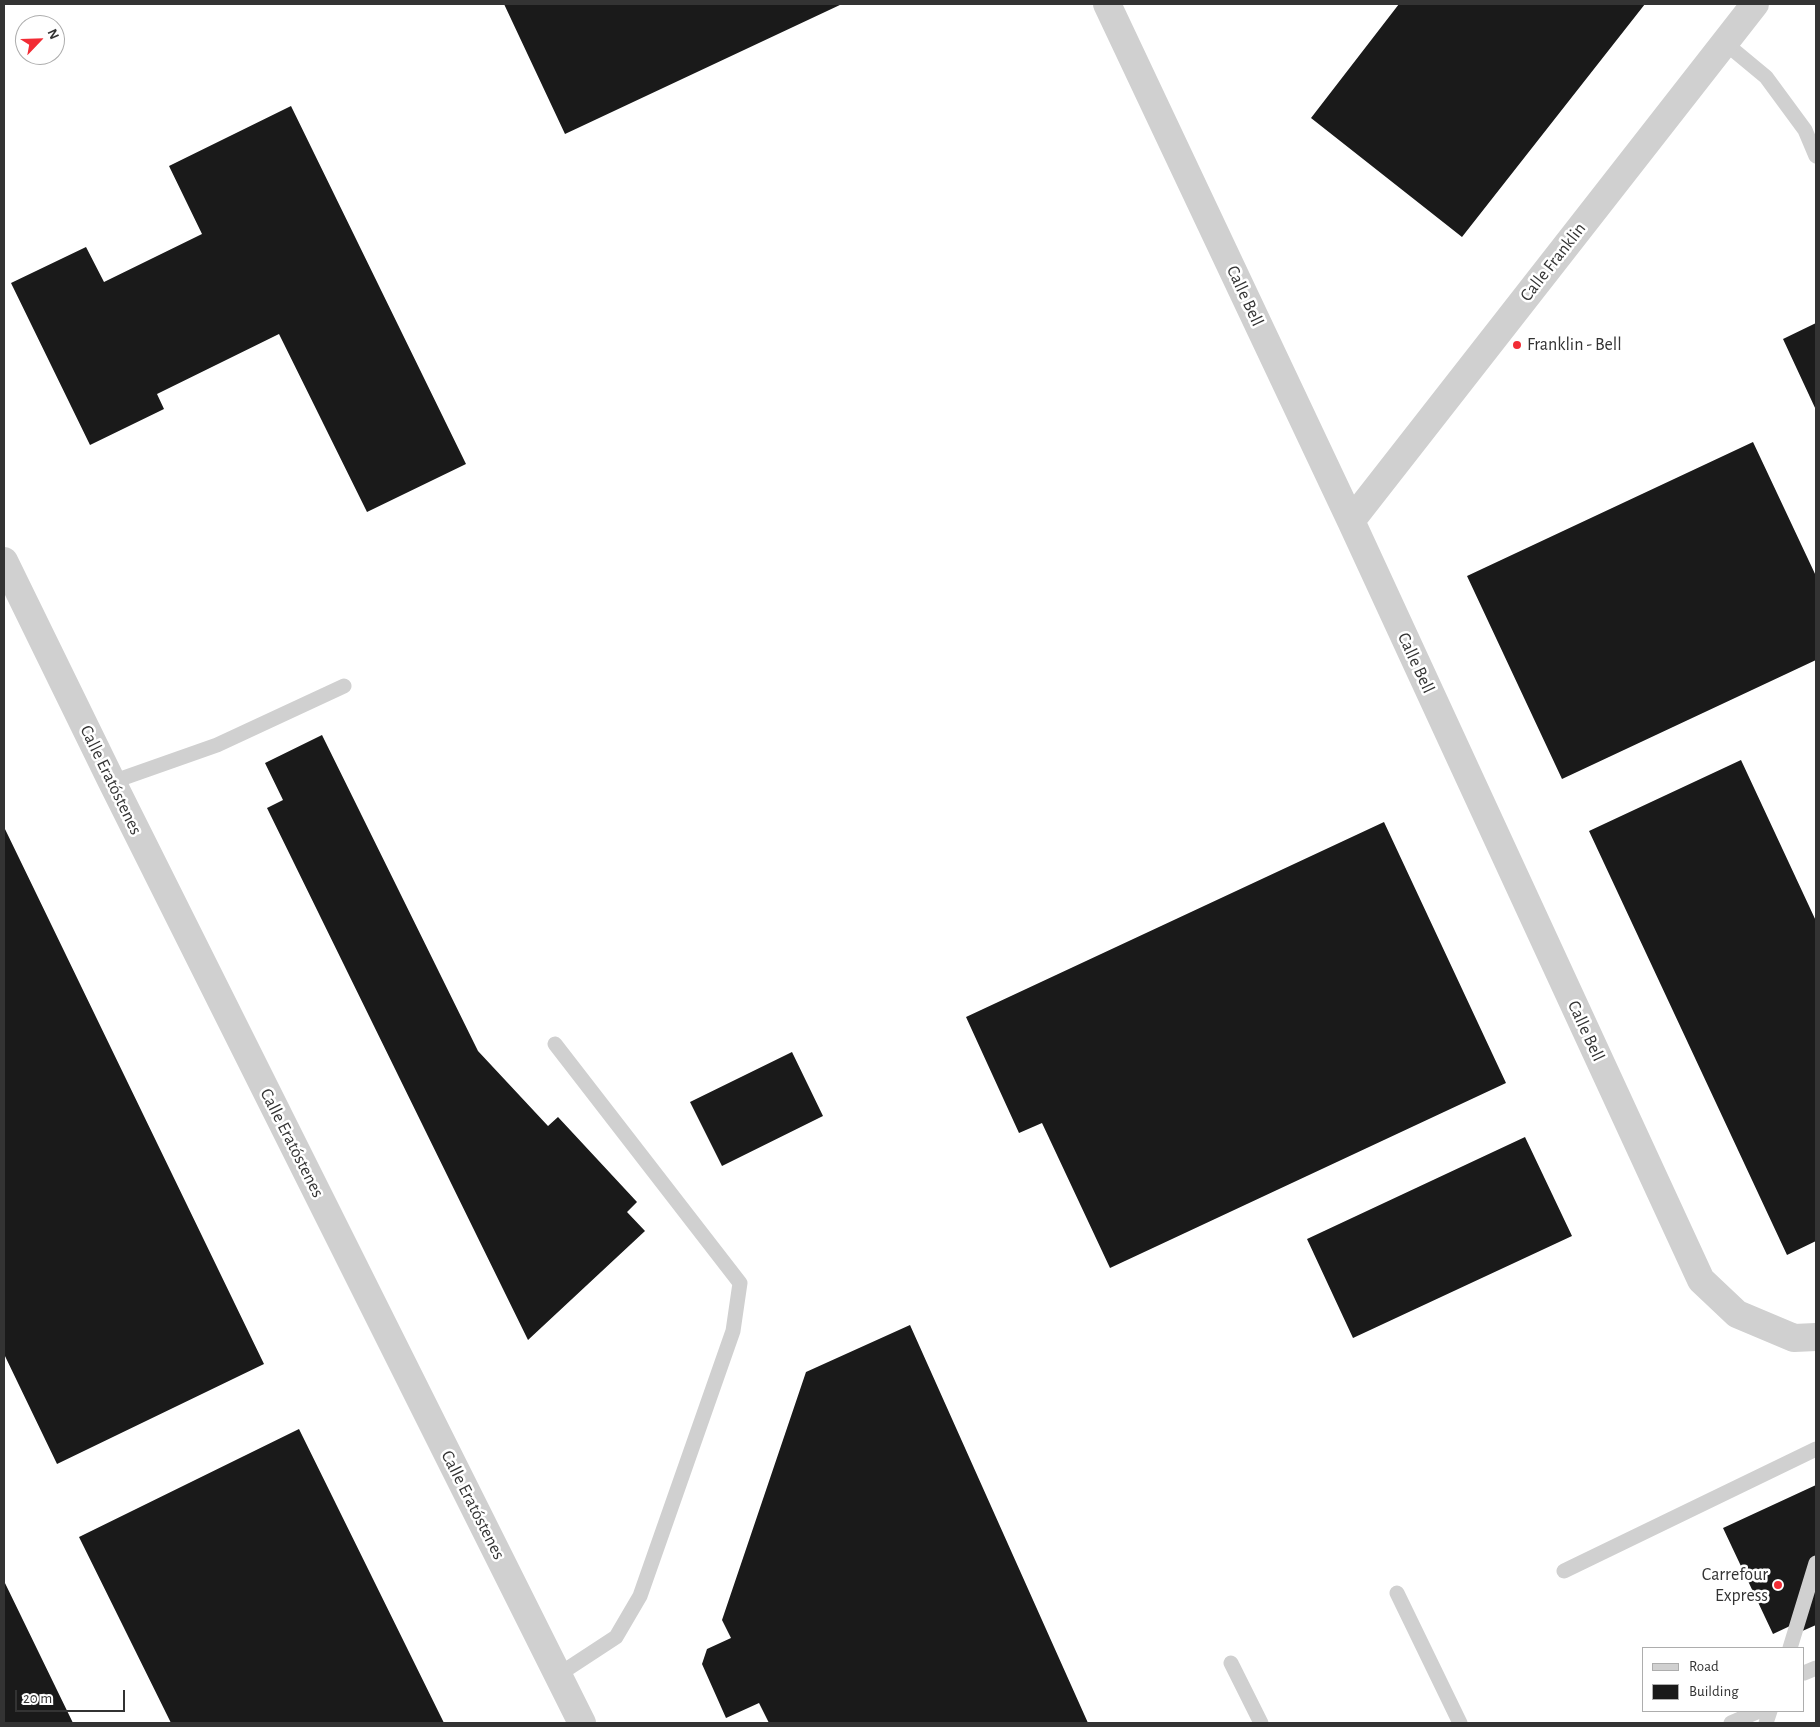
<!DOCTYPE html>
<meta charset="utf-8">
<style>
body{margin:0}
#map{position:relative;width:1820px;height:1727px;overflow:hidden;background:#fff;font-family:"Alegreya Sans",sans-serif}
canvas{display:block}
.frame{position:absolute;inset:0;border:5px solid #333;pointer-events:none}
.legend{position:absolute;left:1642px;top:1647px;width:162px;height:65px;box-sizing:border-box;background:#fff;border:1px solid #adadad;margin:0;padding:6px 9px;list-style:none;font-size:15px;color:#333}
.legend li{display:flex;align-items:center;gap:10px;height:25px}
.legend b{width:25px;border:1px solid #adadad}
.north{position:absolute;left:15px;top:15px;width:50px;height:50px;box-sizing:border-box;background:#fff;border:1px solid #adadad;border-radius:50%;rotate:66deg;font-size:14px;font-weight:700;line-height:20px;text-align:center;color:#333}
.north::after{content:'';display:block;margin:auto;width:18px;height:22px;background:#f22c35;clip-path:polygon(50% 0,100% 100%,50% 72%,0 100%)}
.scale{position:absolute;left:15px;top:1690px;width:110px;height:22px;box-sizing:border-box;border:2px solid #333;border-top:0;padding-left:6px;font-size:15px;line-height:18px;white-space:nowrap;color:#333;-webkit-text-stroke:4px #fff;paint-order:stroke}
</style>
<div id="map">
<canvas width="1820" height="1727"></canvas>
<div class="frame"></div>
<ul class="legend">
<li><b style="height:6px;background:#d0d0d0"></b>Road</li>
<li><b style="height:14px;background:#1a1a1a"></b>Building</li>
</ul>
<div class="north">N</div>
<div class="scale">20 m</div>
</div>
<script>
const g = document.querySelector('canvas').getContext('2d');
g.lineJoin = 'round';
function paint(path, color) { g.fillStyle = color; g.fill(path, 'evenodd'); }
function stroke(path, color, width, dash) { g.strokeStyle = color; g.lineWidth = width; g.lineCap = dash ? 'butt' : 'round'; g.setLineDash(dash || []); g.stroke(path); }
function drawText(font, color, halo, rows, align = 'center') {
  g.font = font + ' "Alegreya Sans",sans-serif'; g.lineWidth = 5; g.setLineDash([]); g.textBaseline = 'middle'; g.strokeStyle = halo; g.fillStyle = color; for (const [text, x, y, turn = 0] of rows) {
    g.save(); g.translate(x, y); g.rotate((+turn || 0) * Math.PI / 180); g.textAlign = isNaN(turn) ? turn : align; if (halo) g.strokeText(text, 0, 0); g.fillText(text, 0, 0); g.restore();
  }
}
paint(new Path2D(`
 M504,4H842L565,134Z
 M1399,4H1645L1462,237L1311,118Z
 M291,106L466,464L367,512L279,334L157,394L164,409L90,445L11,283L86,247L104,282L202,234L169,166Z
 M1816,323V410L1783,339Z
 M1753,442L1816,576V660L1562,779L1467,576Z
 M322,735L478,1051L548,1126L558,1117L637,1202L627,1212L645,1231L528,1340L267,808L283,800L265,763Z
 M1741,760L1816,921V1241L1787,1255L1589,831Z
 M1384,822L1506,1083L1110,1268L1042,1123L1019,1133L966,1017Z
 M4,827L264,1364L57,1464L4,1354Z
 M792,1052L823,1116L722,1166L690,1102Z
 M1525,1137L1572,1236L1353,1338L1307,1239Z
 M910,1325L1088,1723H769L759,1703L726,1718L702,1664L707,1649L731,1638L722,1620L806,1372Z
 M299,1429L444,1723H171L79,1537Z
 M1816,1485V1625L1791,1636L1790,1626L1773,1634L1723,1528Z
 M4,1581L73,1723H4Z`), '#1a1a1a');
stroke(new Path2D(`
 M1725,43L1766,77L1805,130L1816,156
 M112,782L217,745L344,686
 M555,1044L740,1283L733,1331L640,1596L616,1637L558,1675
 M1564,1571L1816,1449
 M1397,1593L1460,1723
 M1790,1648L1816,1563
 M1231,1663L1261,1723
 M1804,1673L1816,1668
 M1731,1723L1759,1711
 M1766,1723L1770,1711`), '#d0d0d0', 15);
stroke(new Path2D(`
 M1107,4L1351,521L1701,1280L1737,1314L1794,1338L1816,1337
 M1351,521L1755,4
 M4,561L112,782L582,1723`), '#d0d0d0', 28);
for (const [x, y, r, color] of [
 [1517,345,5,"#f22c35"],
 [1778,1585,5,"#f22c35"]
]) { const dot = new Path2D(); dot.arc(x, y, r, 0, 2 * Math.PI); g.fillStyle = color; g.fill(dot); stroke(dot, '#fff', 2); }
drawText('18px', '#333', '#fff', [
 ["Calle Franklin",1553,262,-52],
 ["Calle Bell",1245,296,65],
 ["Calle Bell",1416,663,65],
 ["Calle Eratóstenes",111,780,64],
 ["Calle Bell",1586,1031,65],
 ["Calle Eratóstenes",292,1143,63],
 ["Calle Eratóstenes",473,1505,63]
]);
drawText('18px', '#333', '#fff', [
 ["Franklin - Bell",1527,345],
 ["Carrefour",1768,1575,"right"],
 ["Express",1768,1596,"right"]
], 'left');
</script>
